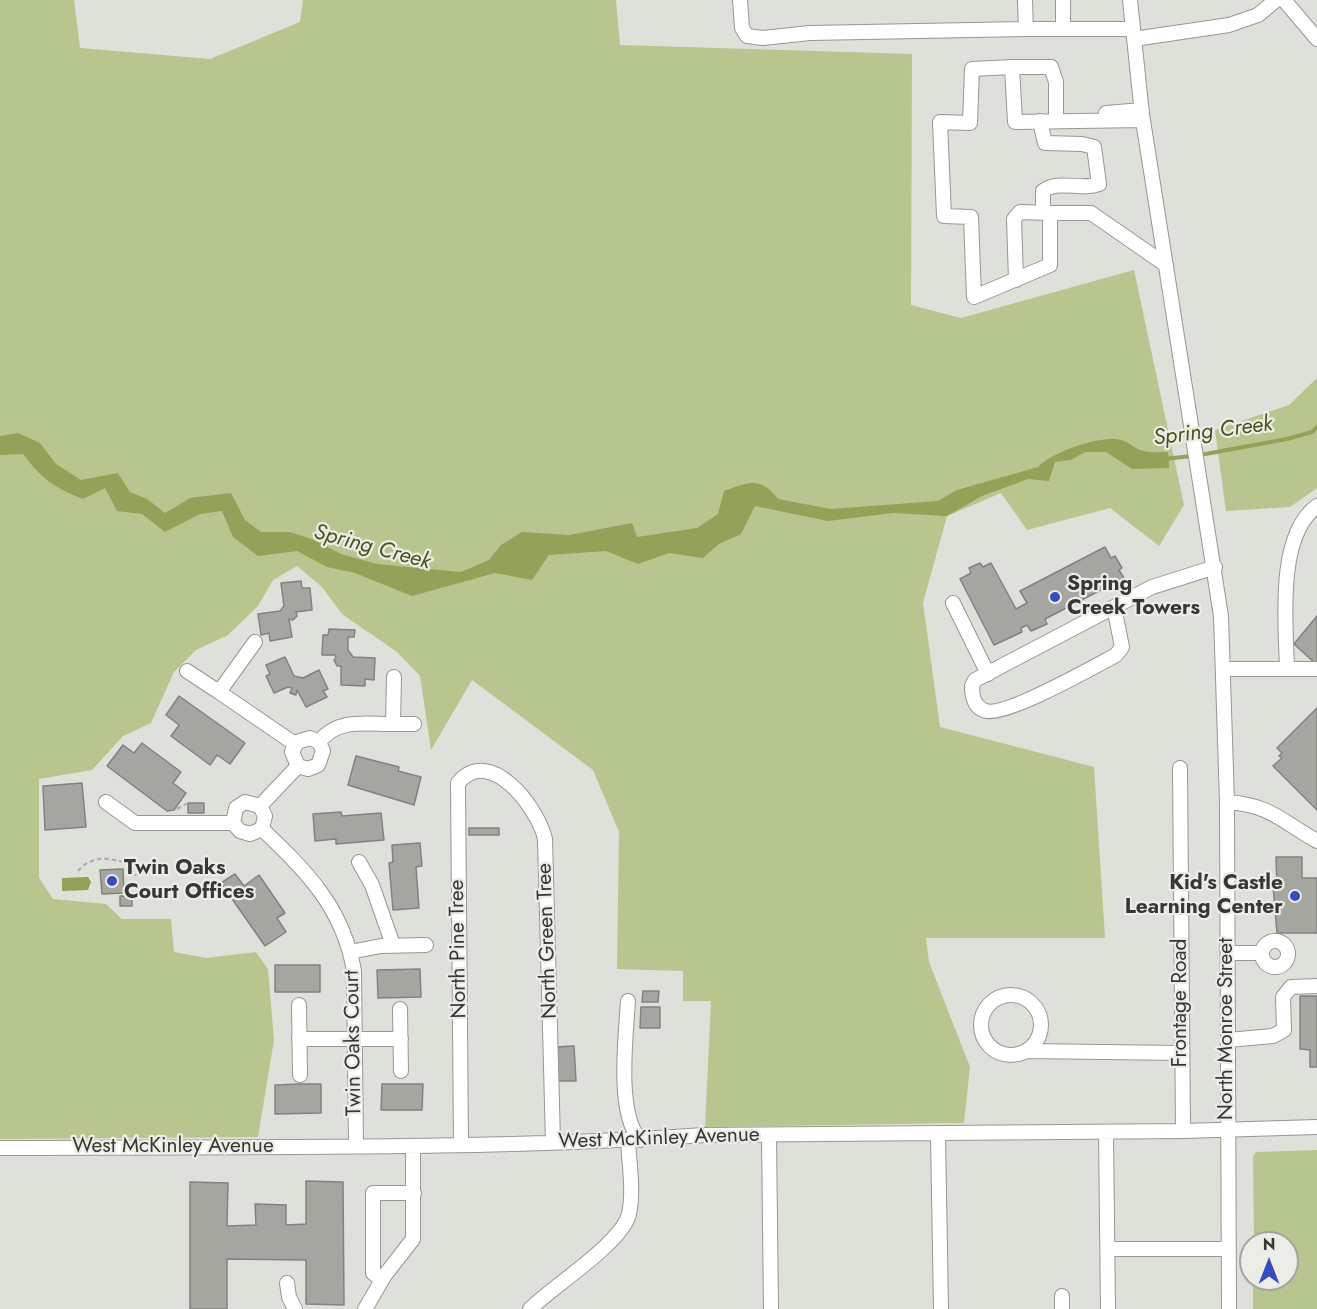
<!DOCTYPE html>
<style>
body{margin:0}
#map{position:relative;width:1317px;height:1309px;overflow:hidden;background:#dee0da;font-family:Jost,sans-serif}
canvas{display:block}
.north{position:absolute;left:1239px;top:1231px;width:60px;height:60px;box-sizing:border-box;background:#ecede7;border:2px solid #a4a4a0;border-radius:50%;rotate:0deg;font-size:16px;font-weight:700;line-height:24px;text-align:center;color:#373735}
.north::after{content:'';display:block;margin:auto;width:21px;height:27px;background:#354dbf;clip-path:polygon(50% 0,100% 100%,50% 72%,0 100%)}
</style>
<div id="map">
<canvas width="1317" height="1309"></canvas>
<div class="north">N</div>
</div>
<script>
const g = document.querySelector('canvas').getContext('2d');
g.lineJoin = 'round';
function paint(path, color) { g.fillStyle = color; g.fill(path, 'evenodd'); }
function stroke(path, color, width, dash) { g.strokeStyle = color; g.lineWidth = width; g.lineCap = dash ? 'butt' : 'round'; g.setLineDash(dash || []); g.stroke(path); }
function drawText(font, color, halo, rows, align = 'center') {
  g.font = font + ' Jost,sans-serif'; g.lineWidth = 4.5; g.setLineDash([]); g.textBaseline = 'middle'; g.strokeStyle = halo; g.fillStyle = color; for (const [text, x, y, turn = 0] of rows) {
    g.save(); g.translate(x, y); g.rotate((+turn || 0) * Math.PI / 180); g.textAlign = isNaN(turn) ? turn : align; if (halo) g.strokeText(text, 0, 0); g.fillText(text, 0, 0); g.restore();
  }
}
paint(new Path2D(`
 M0,0H74L80,48L210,59L300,22L303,0H616L620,45L912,54L911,305L961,318L1134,270L1184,505L1159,546L1110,508L1027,530L1001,493L947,516L923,603L940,727L1094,767L1105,938H926L929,962L970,1067L964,1123L705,1127L711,1001H683V971L617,969L619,832L593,770L472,680L431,750L420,676L397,652L342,614L322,587L297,566L273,580L258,606L228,635L196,650L174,672L151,723L123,736L92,770L39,779V878L53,899L106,904L122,919H171L174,952L206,958L256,952L268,969L274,1040L258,1137L0,1139Z
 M1317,378V488L1290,507L1226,511L1215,430L1289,405Z
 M1317,1150V1309H1253V1279H1287V1243H1254L1253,1157L1256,1152Z`), '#b7c58e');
paint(new Path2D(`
 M18,433L40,443L56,464L81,480L118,473L130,492L147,499L165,513L190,498L231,493L245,520L261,532H290L314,540L341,554L377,564L461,572L489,560L501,545L522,532L569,535L632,523L637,537L697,528L718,514L724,491C749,482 760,476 778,499L831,509L938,501L957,490L1038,467C1052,452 1105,433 1124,441C1130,443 1134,448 1140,450C1148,453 1160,452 1168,452L1169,468L1132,469L1106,452H1085L1071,460L1055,462L1049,481L1028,479L982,496L947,516L893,513L828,521L755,506L741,534L719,544L703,558L669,553L638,564L606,551L549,555L532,580L495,573L412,596L355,573L327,567L297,551L258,556L233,537L222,511L200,514L165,532L142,514L117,511L105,488L83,499C53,487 42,479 23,454L0,455V436Z
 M88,877L91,882L88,890L62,891V878Z`), '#92a258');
stroke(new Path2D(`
 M1200,455L1287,439L1312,432L1317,427
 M1164,459L1192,456`), '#92a258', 4);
const building = new Path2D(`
 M1105,547L1111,558L1115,556L1122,568L1119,570L1124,578L1045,619L1047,624L1031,631L1027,625L1021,628L1022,632L994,645L960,579L971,573L969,568L980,563L983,567L991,563L1016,609L1027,603L1020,591Z
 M301,581L302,588H310L312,610L296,612L297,616L293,620L289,619L292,637L270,641L269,633L261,635L258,614L280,611L284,606L281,583Z
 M1317,616V665L1294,644Z
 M329,629L355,630L354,637H348V650L353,657L375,658L374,680L365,679V686L341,685V666H337L334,660L336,658L335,655H322L323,635H328Z
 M285,657L294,676L303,678L319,670L328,689L323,691L327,697L306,707L297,690L296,695L290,693L292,688L288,687L274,693L266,676L270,674L266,665Z
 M179,696L245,743L230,764L217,755L210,765L171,736L179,725L166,715Z
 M1317,708V810L1273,766L1282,758L1279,756L1282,753L1277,748Z
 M142,743L181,772L173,783L186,793L174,810L167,811L107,766L123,745L134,753Z
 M356,756L399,767L398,771L421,777L414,805L348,785Z
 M82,783L86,827L45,830L43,786Z
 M188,803H204V813H188Z
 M341,812L342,816L381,813L384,840L336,844V839L315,841L313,814Z
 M469,828H499V835H469Z
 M420,843L422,866L416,867L419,908L393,910L389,863L393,862L392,845Z
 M1276,857H1302V878H1317V933H1277L1273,886H1277Z
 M123,869L124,893L102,894L100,870Z
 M235,874L244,886L259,875L285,913L277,918L286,932L265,946L221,883Z
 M120,896H132V906H120Z
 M275,965H320V992H275Z
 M420,969L421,997L378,998L377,970Z
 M643,991H659L658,1002H642Z
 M1300,996H1317V1067H1310V1050L1300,1049Z
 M641,1007H660V1028H640Z
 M574,1046L576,1081H554V1047Z
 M299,1084H321V1113L275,1114V1085Z
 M382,1084H423L422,1110H381Z
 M306,1181L343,1182L344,1305L306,1304V1260L227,1259V1309H190V1182L228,1183L227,1226L256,1225L255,1204L286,1205V1225L306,1224Z`);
paint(building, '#a5a6a0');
stroke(building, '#82837e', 1.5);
const minor = new Path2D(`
 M740,0L742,28L747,36L763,38L810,33L1026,29L1025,0
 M1063,0V29
 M1130,0L1142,114L1221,616L1227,802L1229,1309
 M1284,0L1317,39
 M1026,29H1133
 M1134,39L1229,25L1258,15L1276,0
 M1012,67H1051L1056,82V120
 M1106,113L1142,110
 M1143,120L1015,122L1012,67L972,69L970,123L940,122L944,216L971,217L974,297L1050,265V213H1091L1166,265
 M1040,121L1045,143L1082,144L1094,147L1099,184C1081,191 1059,179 1043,191V212
 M1016,280L1014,219L1020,212L1050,213
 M953,603L988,674
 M1114,607L1122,647L1116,655C1095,666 1001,720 983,710C974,706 972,695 972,686L975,680L1152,587L1215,567
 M255,642L219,692L295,744
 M1224,669H1317
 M1287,669C1286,625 1276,536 1317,506
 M187,671L219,692
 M393,724H414
 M319,742C337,718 365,724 393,724L394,677
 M1180,768L1183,1131
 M106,802L135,823H233
 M1227,802C1271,805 1281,821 1317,841
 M260,806L298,766L292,752L297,742L310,738L319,742L323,751L318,765L308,769L298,766
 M262,829L265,816L260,806L245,802L236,808L233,823L240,831L250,834L262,829C306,871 343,907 354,971L356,1145
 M359,862L372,885L393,945
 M1262 954a13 13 0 1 1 26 0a13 13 0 1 1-26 0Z
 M350,952L381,946L426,945
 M1228,953H1262
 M981 1025a30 30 0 1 1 60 0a30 30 0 1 1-60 0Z
 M628,1001C626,1036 616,1113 640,1140
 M299,1005L300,1075
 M400,1009L401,1071
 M299,1039H401
 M1228,1040L1273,1036L1284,1030L1283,997L1291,987L1317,986
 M1026,1051L1181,1053
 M1106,1132L1108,1309
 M938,1134L941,1309
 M769,1135L771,1309
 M461,1144L458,783C490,744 538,808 545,839L553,1142
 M0,1148C234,1146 470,1151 704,1135L1183,1131L1317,1127
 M1108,1249H1229
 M382,1280L373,1273V1193H414
 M287,1283L289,1297L295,1309
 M1062,1296V1309
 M365,1309L385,1275L413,1239V1146
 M530,1309C553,1286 622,1243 629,1214C634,1191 629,1163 628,1140`);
stroke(minor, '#969892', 16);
stroke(new Path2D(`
 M177,809L188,803
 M78,871C92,855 109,857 129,864L136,876`), '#aaaba6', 2, [4.5, 3]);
stroke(minor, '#fff', 14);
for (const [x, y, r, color] of [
 [1055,597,6,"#354dbf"],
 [112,881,6,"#354dbf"],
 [1295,896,6,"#354dbf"]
]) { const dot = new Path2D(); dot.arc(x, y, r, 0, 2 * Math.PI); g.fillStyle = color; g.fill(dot); stroke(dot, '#ecede7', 2); }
drawText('bold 21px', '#373735', '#ecede7', [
 ["Spring",1067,585],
 ["Creek Towers",1067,609],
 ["Twin Oaks",124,869],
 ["Court Offices",124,893],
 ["Kid's Castle",1283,884,"right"],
 ["Learning Center",1283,908,"right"]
], 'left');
drawText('21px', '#373735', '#ecede7', [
 ["North Green Tree",548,941,-92],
 ["North Pine Tree",459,949,-91],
 ["Frontage Road",1181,1003,-90],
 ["North Monroe Street",1227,1029,-90],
 ["Twin Oaks Court",354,1043,-91],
 ["West McKinley Avenue",659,1139,-2],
 ["West McKinley Avenue",173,1147]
]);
drawText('italic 22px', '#49531d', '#ecede7', [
 ["Spring Creek",1213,432,-7],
 ["Spring Creek",372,548,15]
]);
</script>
